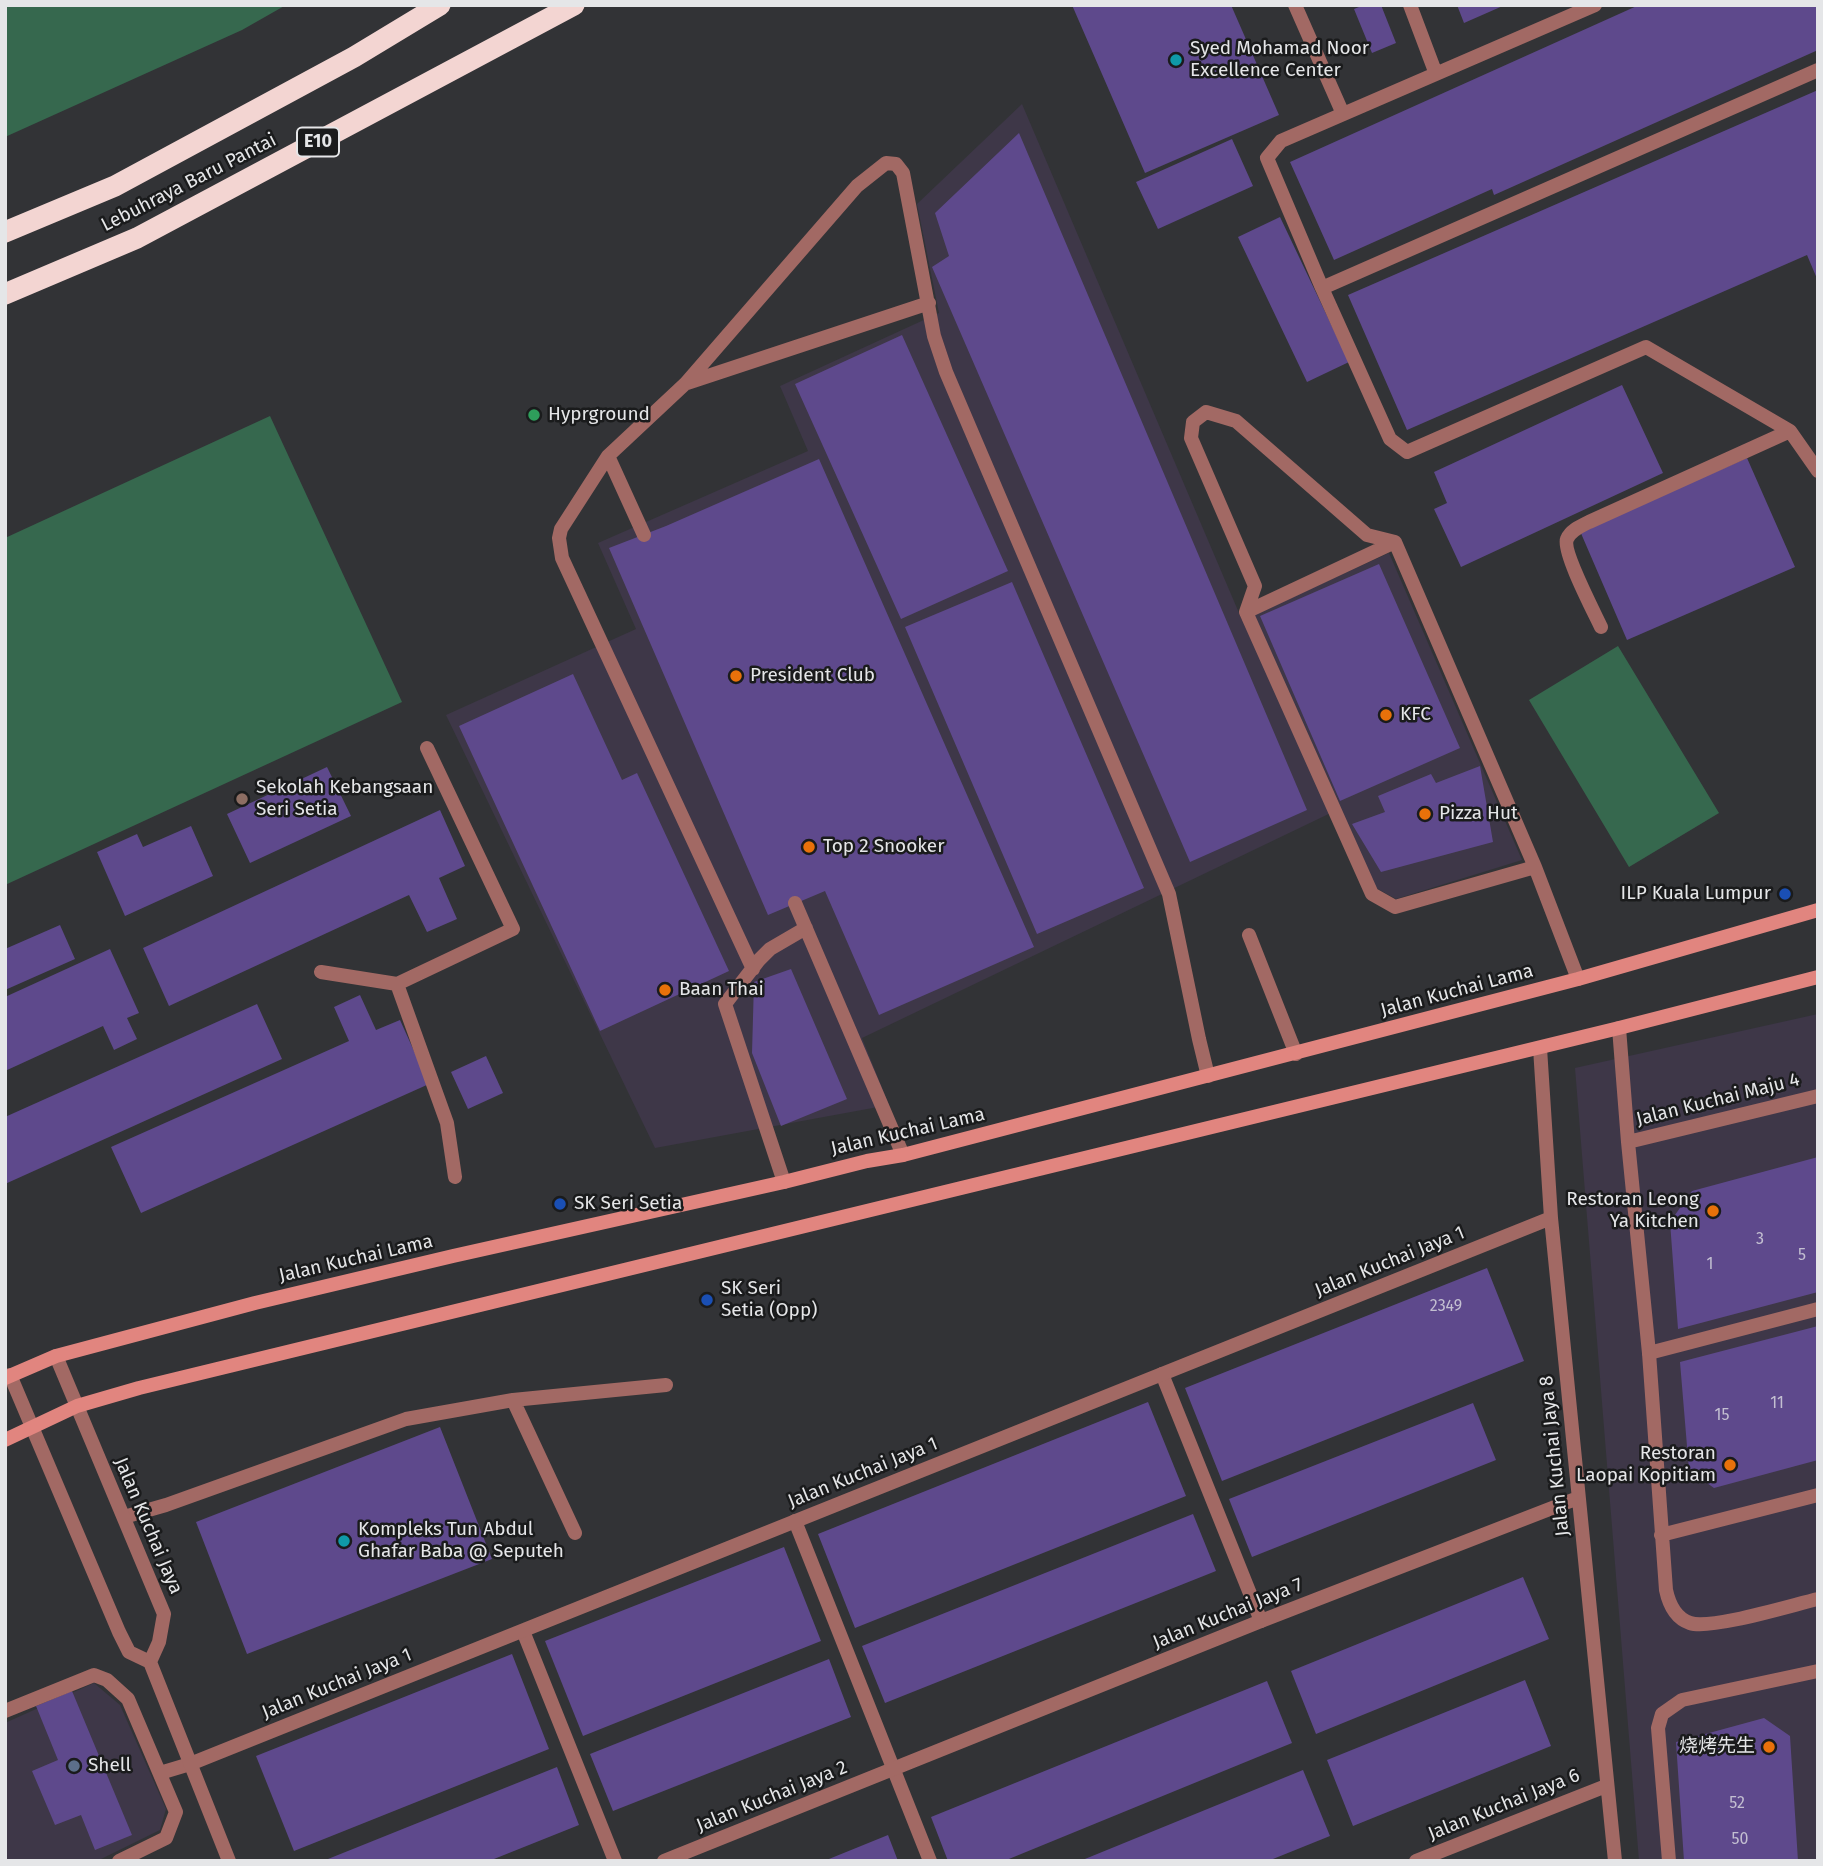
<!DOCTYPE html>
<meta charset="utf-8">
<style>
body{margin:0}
#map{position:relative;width:1823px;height:1866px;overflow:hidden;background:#323336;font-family:"Fira Sans",sans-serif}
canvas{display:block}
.frame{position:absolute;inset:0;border:7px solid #e5e6e8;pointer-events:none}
</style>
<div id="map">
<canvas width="1823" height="1866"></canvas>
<div class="frame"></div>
</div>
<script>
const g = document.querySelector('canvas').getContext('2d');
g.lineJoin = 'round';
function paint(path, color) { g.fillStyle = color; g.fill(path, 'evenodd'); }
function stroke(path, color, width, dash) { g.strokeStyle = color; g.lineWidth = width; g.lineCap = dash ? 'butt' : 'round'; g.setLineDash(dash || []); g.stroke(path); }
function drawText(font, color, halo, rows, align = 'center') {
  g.font = font + ' "Fira Sans","Noto Sans SC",sans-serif'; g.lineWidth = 5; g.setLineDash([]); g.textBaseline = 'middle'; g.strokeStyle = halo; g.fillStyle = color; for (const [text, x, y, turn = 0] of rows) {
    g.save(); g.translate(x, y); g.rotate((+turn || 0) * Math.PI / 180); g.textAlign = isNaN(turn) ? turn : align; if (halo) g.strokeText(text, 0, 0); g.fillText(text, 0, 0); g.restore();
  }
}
paint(new Path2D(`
 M1022,104L1242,620L1389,553L1522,860L1396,899L1376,888L1339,809L862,1038L889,1105L655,1148L446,715L636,629L598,543L808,451L780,386L939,313L917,204Z
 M1818,1014V1861H1639L1575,1068Z
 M94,1683L120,1705L166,1809L160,1830L97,1861H5V1723Z`), '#3e3748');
paint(new Path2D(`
 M5,5H286L242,30L5,137Z
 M270,416L402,702L5,885V538Z
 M1618,646L1719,813L1629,867L1529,700Z`), '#36684e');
paint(new Path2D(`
 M1072,5H1231L1279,115L1145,173Z
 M1364,5H1381L1396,43L1372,53L1354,9Z
 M1457,5H1505L1464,23Z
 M1639,5H1818V50L1494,195L1492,189L1334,260L1290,162Z
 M1818,90V281L1807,255L1407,430L1348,295Z
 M1019,133L1307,810L1190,862L932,267L949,256L935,213Z
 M1232,139L1253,186L1158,229L1136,182Z
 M1280,217L1349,362L1307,382L1238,237Z
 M902,335L1008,571L901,619L795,384Z
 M1622,385L1663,473L1461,567L1434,509L1447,503L1434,472Z
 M1747,458L1795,567L1627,640L1580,531Z
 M819,459L1034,947L879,1015L825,891L768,915L609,548L666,526Z
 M1379,564L1460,748L1340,801L1260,616Z
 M1012,582L1144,888L1037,934L905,627Z
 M573,674L622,780L637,773L729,971L600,1031L459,726Z
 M1480,766L1493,842L1381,872L1352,824L1385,812L1378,796L1431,774L1436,783Z
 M327,767L351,816L250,863L227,814Z
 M440,810L465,866L439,878L457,919L427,932L409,895L169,1006L143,948Z
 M191,826L213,876L125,916L97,852L137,834L143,847Z
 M60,925L75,959L5,990V949Z
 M110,949L139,1013L127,1018L137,1039L114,1050L103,1026L5,1071V997Z
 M791,969L847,1099L781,1126L752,1053L754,982Z
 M360,995L376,1030L400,1020L429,1084L141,1213L111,1147L349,1041L334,1007Z
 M257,1004L282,1059L5,1184V1117Z
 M486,1056L503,1093L468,1109L451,1072Z
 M1818,1157V1292L1678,1329L1670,1222L1692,1191Z
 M1487,1268L1524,1361L1222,1481L1185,1388Z
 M1818,1326V1460L1714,1488L1689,1470L1680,1362Z
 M1148,1402L1186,1496L855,1628L818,1534Z
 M1473,1403L1496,1460L1252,1557L1229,1499Z
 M440,1427L492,1559L247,1654L196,1522Z
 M1193,1514L1216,1571L885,1703L862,1646Z
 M784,1547L821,1641L583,1736L545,1641Z
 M1523,1577L1549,1639L1316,1734L1291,1671Z
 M512,1654L549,1749L294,1851L256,1756Z
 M829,1659L851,1717L613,1811L590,1754Z
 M1525,1680L1551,1746L1353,1826L1327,1760Z
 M1267,1681L1292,1743L1004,1861H948L931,1817Z
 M72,1691L132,1835L95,1850L81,1815L55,1825L32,1771L58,1760L36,1706Z
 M1764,1718L1790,1736L1798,1861H1684L1676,1742Z
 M557,1767L579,1825L489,1861H323Z
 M1303,1770L1330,1836L1268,1861H1080Z
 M888,1835L898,1861H824Z`), '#5e498c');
stroke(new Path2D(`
 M1295,5L1343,114
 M1410,5L1436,74
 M1595,5L1281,141L1267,158L1322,288L1390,439L1407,452L1646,347L1790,431L1818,471
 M1322,288L1818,70
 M687,383L929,303
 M608,456L644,535
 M1246,612L1255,586L1191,438L1193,422L1206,412L1236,421L1367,535L1395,542
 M1601,627C1594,612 1562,551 1567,539C1571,530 1581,526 1589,522L1790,431
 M1535,867L1395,907L1372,894L1246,612L1395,542L1535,867L1578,979
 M795,903L903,1155
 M1249,935L1296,1054
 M753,969L562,558L559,538L561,529L608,456L686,383L857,186L886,163L896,164L903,173L934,336L946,372L1169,894L1199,1039L1208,1076
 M321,972L397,984L447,1123L455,1177
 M397,984L513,929L427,748
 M784,1182L725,1004L759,960L770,949L806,928
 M1649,1353L1818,1309
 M1162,1374L1261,1621
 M513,1400L666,1385
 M124,1517L166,1505L406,1419L513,1400L575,1533
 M795,1521L930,1861
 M523,1631L615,1861
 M5,1711L94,1675L107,1680L128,1699L176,1812L166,1838L119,1861
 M160,1773L190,1764
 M1669,1861L1658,1728L1662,1714L1682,1700L1818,1671`), '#a26964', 14);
stroke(new Path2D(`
 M1619,1028L1628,1142L1649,1353L1666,1590C1669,1604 1675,1618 1690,1623C1711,1630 1792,1605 1818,1599
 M1540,1048L1551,1218L1615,1861
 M1628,1142L1818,1096
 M56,1356L164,1614L159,1642L150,1662
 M10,1375L119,1632L129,1652L150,1662L229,1861
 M1661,1535L1818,1495
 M190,1764L1551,1218
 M664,1861L1261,1621L1578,1498
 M1416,1861L1606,1786`), '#a26964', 14);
stroke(new Path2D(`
 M5,1378L56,1356L255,1303L453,1256L784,1182L867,1161L903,1155L1578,979L1818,910
 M5,1440L77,1406L139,1388L1619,1028L1818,977`), '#e1857f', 14);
stroke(new Path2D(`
 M5,232L115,186L354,57L440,5
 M5,294L137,238L574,5`), '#f3d5d2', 21);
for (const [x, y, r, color] of [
 [1176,60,7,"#0f9aa8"],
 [534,415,7,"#2e9e5b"],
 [736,676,7,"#e8710a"],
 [1386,715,7,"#e8710a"],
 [242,799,7,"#8d6e63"],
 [1425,814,7,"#e8710a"],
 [809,847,7,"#e8710a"],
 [1785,894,7,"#1a4fb4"],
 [665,990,7,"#e8710a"],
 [560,1204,7,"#1a4fb4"],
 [1713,1211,7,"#e8710a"],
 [707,1300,7,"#1a4fb4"],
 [1730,1465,7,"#e8710a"],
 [344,1541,7,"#0f9aa8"],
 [1769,1747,7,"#e8710a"],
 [74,1766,7,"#5c6f8a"]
]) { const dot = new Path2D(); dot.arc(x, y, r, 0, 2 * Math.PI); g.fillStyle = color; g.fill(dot); stroke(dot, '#1a1b1c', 2.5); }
drawText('16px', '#c3bfd1', null, [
 ["3",1760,1240],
 ["5",1802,1256],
 ["1",1710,1265],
 ["2349",1446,1307],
 ["11",1777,1404],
 ["15",1722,1416],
 ["52",1737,1804],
 ["50",1740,1840]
]);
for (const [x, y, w] of [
 [318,142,42]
]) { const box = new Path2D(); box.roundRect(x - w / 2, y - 14.5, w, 29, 5); g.fillStyle = '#1a1b1c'; g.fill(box); stroke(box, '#e5e6e8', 2); }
drawText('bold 18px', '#e5e6e8', null, [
 ["E10",318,142]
]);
drawText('19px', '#e5e6e8', '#1a1b1c', [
 ["Syed Mohamad Noor",1190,49],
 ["Excellence Center",1190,71],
 ["Hyprground",548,415],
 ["President Club",750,676],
 ["KFC",1400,715],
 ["Sekolah Kebangsaan",256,788],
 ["Seri Setia",256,810],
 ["Pizza Hut",1439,814],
 ["Top 2 Snooker",823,847],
 ["ILP Kuala Lumpur",1771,894,"right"],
 ["Baan Thai",679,990],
 ["Restoran Leong",1699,1200,"right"],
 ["Ya Kitchen",1699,1222,"right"],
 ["SK Seri Setia",574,1204],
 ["SK Seri",721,1289],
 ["Setia (Opp)",721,1311],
 ["Restoran",1716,1454,"right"],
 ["Laopai Kopitiam",1716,1476,"right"],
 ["Kompleks Tun Abdul",358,1530],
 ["Ghafar Baba @ Seputeh",358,1552],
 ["烧烤先生",1755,1747,"right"],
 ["Shell",88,1766]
], 'left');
drawText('19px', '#e5e6e8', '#1a1b1c', [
 ["Lebuhraya Baru Pantai",189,183,-27],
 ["Jalan Kuchai Lama",1457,991,-15],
 ["Jalan Kuchai Maju 4",1718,1100,-14],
 ["Jalan Kuchai Lama",908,1132,-13],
 ["Jalan Kuchai Lama",356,1259,-13],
 ["Jalan Kuchai Jaya 1",1390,1262,-22],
 ["Jalan Kuchai Jaya 8",1555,1456,-96],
 ["Jalan Kuchai Jaya 1",863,1473,-22],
 ["Jalan Kuchai Jaya",148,1526,67],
 ["Jalan Kuchai Jaya 7",1228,1614,-22],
 ["Jalan Kuchai Jaya 1",337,1684,-22],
 ["Jalan Kuchai Jaya 2",772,1797,-22],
 ["Jalan Kuchai Jaya 6",1504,1805,-22]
]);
</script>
